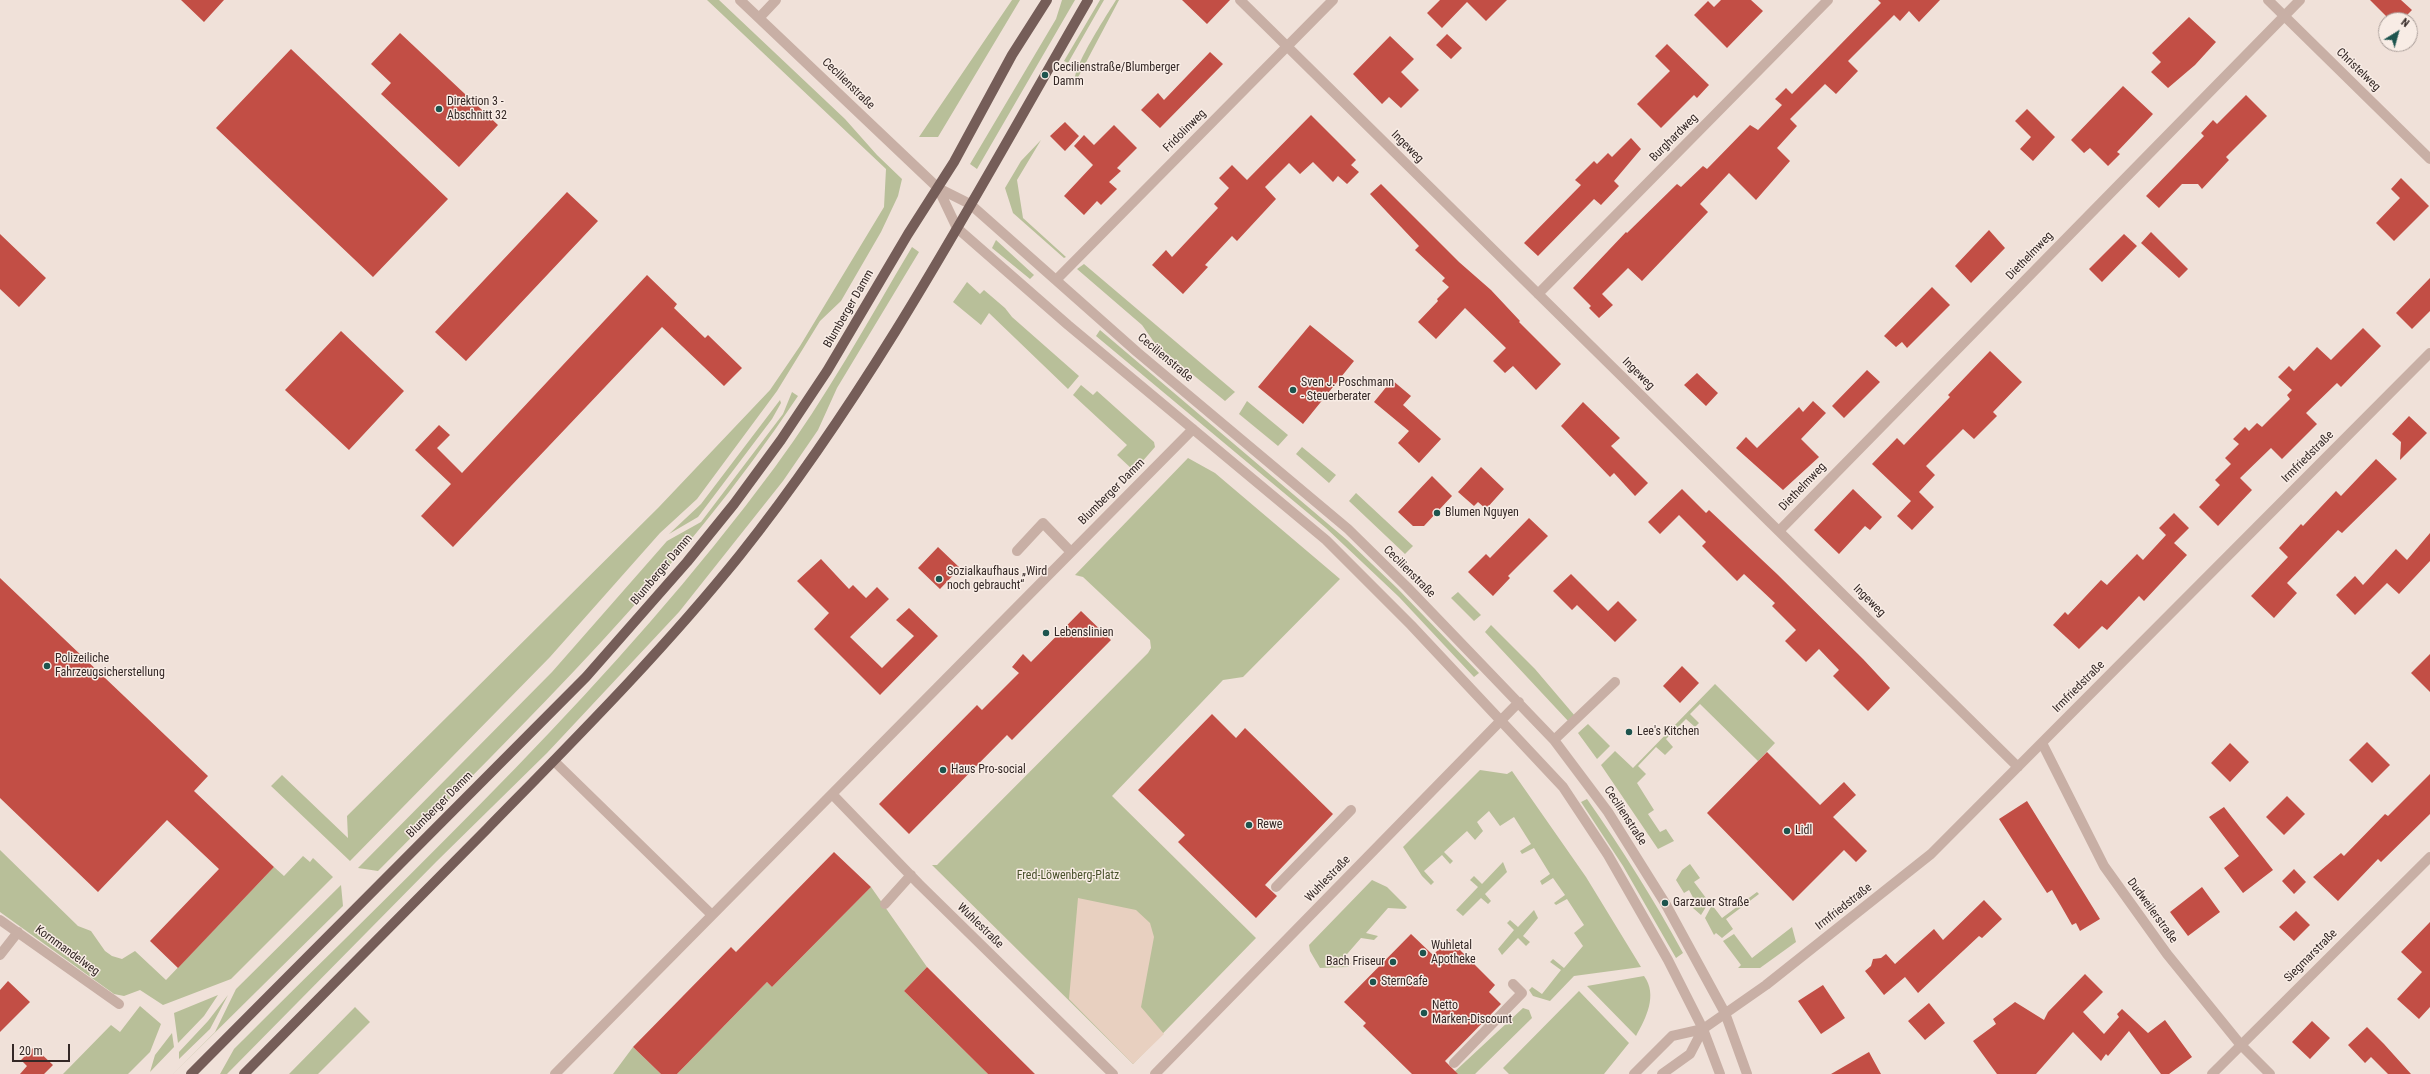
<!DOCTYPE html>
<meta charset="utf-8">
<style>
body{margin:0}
#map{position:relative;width:2430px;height:1074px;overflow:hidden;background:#f0e1d9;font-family:"Roboto Condensed",sans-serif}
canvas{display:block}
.north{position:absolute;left:2378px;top:12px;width:40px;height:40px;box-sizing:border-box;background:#f8ece5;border:1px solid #aa9e99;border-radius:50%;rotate:37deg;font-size:11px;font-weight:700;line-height:16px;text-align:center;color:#342826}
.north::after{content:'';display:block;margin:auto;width:14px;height:18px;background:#1d544e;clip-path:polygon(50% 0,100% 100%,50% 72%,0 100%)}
.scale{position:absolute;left:12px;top:1044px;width:58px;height:18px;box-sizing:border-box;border:2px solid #342826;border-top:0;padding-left:5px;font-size:12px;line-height:14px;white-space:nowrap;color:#342826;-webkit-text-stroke:3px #f8ece5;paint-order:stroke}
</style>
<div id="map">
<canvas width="2430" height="1074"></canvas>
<div class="north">N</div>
<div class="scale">20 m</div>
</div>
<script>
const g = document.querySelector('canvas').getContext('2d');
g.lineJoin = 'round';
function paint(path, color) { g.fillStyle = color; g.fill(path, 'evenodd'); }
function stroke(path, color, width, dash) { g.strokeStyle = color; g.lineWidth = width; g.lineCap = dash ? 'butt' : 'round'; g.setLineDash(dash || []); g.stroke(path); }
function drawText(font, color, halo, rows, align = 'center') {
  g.font = font + ' "Roboto Condensed",sans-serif'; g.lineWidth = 3; g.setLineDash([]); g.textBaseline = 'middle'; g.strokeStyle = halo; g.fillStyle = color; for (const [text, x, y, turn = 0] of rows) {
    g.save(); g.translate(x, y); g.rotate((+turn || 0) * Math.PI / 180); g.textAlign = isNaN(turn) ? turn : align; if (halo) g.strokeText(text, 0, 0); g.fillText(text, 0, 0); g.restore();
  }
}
paint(new Path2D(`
 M707,0H719L845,119L877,155L902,179L898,196L881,232L841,301L820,321L777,391L697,499L660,533L550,657L350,861L271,786L282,775L348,838L347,816L658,508L770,390L800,346L884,207L886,169Z
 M1012,0H1020L938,137H919Z
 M1062,0H1075L977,169L970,164L1056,19Z
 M1100,0H1104L1068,63L1064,61Z
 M1116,0H1119L1075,83C1071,69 1107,15 1116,0Z
 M1041,140L1017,180L1023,218L1066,257L1064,258L1013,213L1005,188L1021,161Z
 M996,240L1034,275L1030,279L992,248Z
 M912,247L919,252L837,388L818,430L783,481L679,612L547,753L437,861L227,1074H220L234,1049C421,862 617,681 775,467C826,398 868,321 912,247Z
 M1084,264L1235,392L1225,401L1164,351L1154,342L1142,325L1077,269Z
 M967,282L980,294L984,290L1005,308L1012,317L1079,376L1068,389L989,313L981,325L953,302Z
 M1100,330L1347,540L1397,588L1479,673L1474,677L1399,597L1326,528L1096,336Z
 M1081,385L1093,395L1097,391L1154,442L1155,447L1134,471L1117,455L1127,445L1073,395Z
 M792,392L798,396C681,573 526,721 378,871L358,868L552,672L667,541L701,522L783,414Z
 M780,400L781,403L772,419L698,517L669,534L701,504Z
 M1247,401L1288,435L1278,446L1239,414Z
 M1302,447L1336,475L1329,483L1296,454Z
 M1188,458L1215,473L1340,579L1243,677L1223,680L1112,796L1256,938L1133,1064L932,865H937L1148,653L1151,648L1150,640L1083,577L1075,575Z
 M1356,493L1413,546L1405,554L1349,501Z
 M1458,592L1481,615L1474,621L1451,598Z
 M1491,625L1535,669L1575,716L1569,722L1485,632Z
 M1715,684L1775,743L1758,761L1700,704L1690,714L1699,723L1695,727L1686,719L1666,739L1673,747L1665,755L1656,747L1638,766L1646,774L1637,783L1654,810L1648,814L1660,832L1666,829L1674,841L1658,849L1601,765L1615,751L1633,768Z
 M1588,724L1610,746L1597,759L1578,733Z
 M1480,770L1507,774L1512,771L1586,877L1641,967L1574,976L1550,1001L1533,996L1529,990L1532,987L1542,994L1561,970L1550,962L1553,959L1564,968L1583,946L1574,933L1584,925L1567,899L1556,905L1554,903L1565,895L1553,878L1542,885L1540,881L1550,874L1534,848L1522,854L1520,851L1531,844L1514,817L1500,826L1489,811L1477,822L1483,831L1475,840L1467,831L1444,852L1453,861L1450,864L1442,855L1424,871L1434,882L1431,885L1422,876L1403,847Z
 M1587,799C1622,849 1654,900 1683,953L1676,958L1623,866L1581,802Z
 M0,850L78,926L91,931L105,951L112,956L122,959L135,951L166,980L274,867L284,876L303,856L310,862L313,858L333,877L231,979L163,1005L140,990L124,996L114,994L0,912Z
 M1503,862L1507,872L1485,894L1491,901L1488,904L1481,898L1463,916L1456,910L1478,887L1470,880L1474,876L1482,884Z
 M1690,864L1700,878L1694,882L1709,902L1701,915L1693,908L1696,903L1689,890L1684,893L1676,880L1682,870Z
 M1372,880L1387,887L1407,907L1405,909L1388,908L1366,933L1378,936L1374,940L1361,938L1341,961L1351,963L1348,967L1320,968L1310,951L1309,945Z
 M341,885L343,906L173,1074L215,1032L236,989Z
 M871,887L927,967L904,991L988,1074H677L767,982L772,987Z
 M1757,892L1759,894L1726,919L1733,929L1722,938L1716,933L1714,935L1705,918L1712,905L1722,918Z
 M1534,910L1538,918L1523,936L1530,942L1526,946L1518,938L1502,955L1498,949L1514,930L1507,923L1510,920L1518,927Z
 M1792,927L1796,942L1760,968H1738L1741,965L1723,941L1734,934L1752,958Z
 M1644,976C1658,995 1646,1018 1636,1036L1587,986Z
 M1579,991L1629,1043L1604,1074H1509L1503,1068Z
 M218,995L204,1016L178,1043L174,1013Z
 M228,995L210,1029L179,1059V1052L208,1021Z
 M140,1006L161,1024L150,1052L128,1074H63L111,1025L120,1032Z
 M355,1007L370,1022L318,1074H289Z
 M1523,1008L1529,1010L1532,1018L1475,1074H1452Z
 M172,1033L174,1047L150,1072L155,1055Z
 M633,1047L661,1074H613Z`), '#b8bf99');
paint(new Path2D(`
 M1078,898L1136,910L1150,923L1154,937L1141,1007L1164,1034L1133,1064L1069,999Z`), '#e8d0c0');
paint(new Path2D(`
 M181,0H224L204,22Z
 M1182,0H1230L1207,24Z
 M1440,0H1507L1486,21L1467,2L1442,28L1427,13Z
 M1721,0H1751L1763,11L1727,48L1694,15L1708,1L1714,7Z
 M1878,0H1940L1919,22L1909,11L1900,21L1894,15L1848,61L1858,71L1836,94L1825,84L1790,119L1797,126L1777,148L1790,161L1756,200L1729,173L1700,204L1708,212L1642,281L1628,268L1602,294L1613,305L1599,318L1589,308L1591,306L1573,288L1626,232L1627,233L1677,184L1681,187L1703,166L1707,169L1750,125L1758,130L1782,105L1775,99L1786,88L1792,94L1881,3Z
 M2370,0H2401L2412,10L2402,20H2390Z
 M2189,17L2216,42L2195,65L2168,88L2151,72L2161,62L2152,53Z
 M400,33L498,125L459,167L381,94L391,83L371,64Z
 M1447,34L1462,48L1451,59L1436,45Z
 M1390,36L1414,59L1401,72L1419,90L1401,108L1389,97L1382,104L1353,74Z
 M1667,44L1709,85L1697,98L1694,95L1661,128L1637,104L1670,71L1655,56Z
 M291,49L448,199L373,277L216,128Z
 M1210,52L1223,64L1160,128L1141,110L1158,93L1164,100Z
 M2123,86L2153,114L2117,152L2120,154L2108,166L2090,148L2084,153L2071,140Z
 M2246,95L2267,116L2226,157L2229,160L2202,189L2198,184H2182L2159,208L2146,196L2204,136L2201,133L2213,120L2217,124Z
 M2027,109L2055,137L2033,161L2020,149L2031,137L2015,121Z
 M1311,115L1356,160L1351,165L1359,172L1347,184L1338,176L1333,182L1313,162L1300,174L1289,163L1265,187L1276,199L1237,241L1232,236L1205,265L1208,267L1183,294L1152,265L1166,250L1172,257L1218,208L1214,204L1229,188L1219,178L1232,165L1247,180Z
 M1065,122L1079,136L1065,151L1050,136Z
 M1114,125L1137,148L1117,168L1121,171L1109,182L1117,189L1101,205L1097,201L1084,215L1064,196L1093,165L1074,146L1084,135L1094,145Z
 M1631,138L1641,149L1614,181L1619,186L1601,205L1594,199L1538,256L1524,243L1581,185L1575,180L1594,161L1597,164L1608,153L1612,157Z
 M2401,178L2429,206L2394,241L2376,223L2400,198L2391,189Z
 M1381,184L1459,262L1491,290L1520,321L1519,322L1561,364L1536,390L1513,366L1505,373L1493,361L1506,348L1465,308L1436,339L1418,322L1438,301L1437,299L1449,287L1442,281L1445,278L1415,250L1419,246L1370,194Z
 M567,192L598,221L466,361L435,332Z
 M1989,230L2005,248L1971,283L1955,266Z
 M2151,232L2188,269L2179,278L2141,243Z
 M0,234L46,278L19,307L0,289Z
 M2124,234L2137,246L2102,282L2089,269Z
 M647,275L677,304L674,308L705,338L708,335L742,368L724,386L662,327L453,547L421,516L451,484L415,450L439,425L450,435L437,448L462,473Z
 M2430,278V311L2412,329L2396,313Z
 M1932,287L1950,305L1907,348L1902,342L1896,347L1884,336Z
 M1310,325L1354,361L1303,424L1258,387Z
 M2363,328L2381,346L2341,387L2337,383L2306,413L2317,424L2282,459L2271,448L2240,478L2252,490L2218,526L2199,507L2220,485L2215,480L2231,464L2225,458L2239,444L2233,439L2245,427L2249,431L2257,423L2262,427L2290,399L2287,395L2292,390L2278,377L2289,366L2294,371L2317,347L2331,360Z
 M341,331L404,391L349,450L285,390Z
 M1990,351L2022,382L1993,412L1997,416L1974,439L1963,429L1926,466L1935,475L1919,492L1934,507L1912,530L1897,516L1911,501L1872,464L1897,438L1904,445L1950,397L1948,395Z
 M1867,370L1880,382L1844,418L1832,406Z
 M1697,373L1718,393L1706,406L1684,385Z
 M1392,380L1411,396L1403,405L1441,439L1419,463L1398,443L1409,431L1374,402Z
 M1813,401L1826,413L1801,439L1819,457L1783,490L1736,448L1746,437L1757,448L1799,407L1803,412Z
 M1583,402L1620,438L1611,446L1648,483L1635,496L1614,473L1610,477L1561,426Z
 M2409,416L2427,433L2400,460L2401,442L2392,434Z
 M2376,459L2397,479L2342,533L2338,530L2287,583L2297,593L2274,618L2251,596L2288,557L2279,548L2301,524L2303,526L2336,491L2341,496Z
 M1481,467L1504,489L1486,509L1478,502L1474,506L1458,492Z
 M1432,476L1452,496L1424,526H1413L1398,512Z
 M1682,489L1706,513L1709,510L1777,574L1863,659L1890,688L1868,711L1833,676L1839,670L1819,649L1806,662L1785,641L1796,630L1772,606L1775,603L1744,574L1737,581L1702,546L1706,542L1679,515L1660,534L1648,522Z
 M1853,489L1882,517L1870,530L1865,526L1839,554L1814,530Z
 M2174,513L2189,528L2174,543L2187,555L2144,601L2139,596L2107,630L2102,626L2079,649L2053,625L2065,612L2068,615L2101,580L2107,585L2137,554L2143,560L2166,535L2159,528Z
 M1529,518L1548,536L1508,576L1510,578L1493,596L1468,572L1486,554L1490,558Z
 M2430,533V561L2399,594L2387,583L2355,615L2336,595L2355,576L2363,585L2396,549L2407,560Z
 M938,547L960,568L940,589L918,568Z
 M821,559L849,589L853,585L866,598L877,587L889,599L850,637L882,668L914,636L896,620L909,608L938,636L880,695L814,629L829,613L797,581Z
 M1571,574L1608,611L1618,601L1637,620L1615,642L1577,605L1572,610L1553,591Z
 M0,578L208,776L194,791L274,867L178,968L150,941L219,869L167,820L98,892L0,798Z
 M1081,611L1111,640L1012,740L1007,735L909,834L879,804L977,705L982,710L1019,673L1012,667L1023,654L1031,662Z
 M2430,654V692L2411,673Z
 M1682,666L1699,683L1680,703L1663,686Z
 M1212,714L1236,738L1245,728L1333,814L1265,885L1277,896L1256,918L1178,842L1185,835L1138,790Z
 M2367,742L2390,765L2372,783L2349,760Z
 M2230,743L2249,762L2230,782L2211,763Z
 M1767,752L1820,805L1844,782L1856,795L1833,817L1867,851L1856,862L1844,850L1793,901L1707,813Z
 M2430,774V814L2381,862L2378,859L2338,901L2313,877L2341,853L2344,856L2385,814L2388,816Z
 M2287,796L2305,814L2284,835L2266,817Z
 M2027,801L2100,919L2080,931L2076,923L2072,925L2052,890L2047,893L1999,819Z
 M2224,807L2273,870L2243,893L2224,868L2239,856L2209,817Z
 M834,852L871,887L772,987L767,982L677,1074H661L633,1047L731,947L736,952Z
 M2294,869L2306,882L2294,894L2282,881Z
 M2202,887L2220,912L2188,936L2170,912Z
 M1984,900L2002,919L1982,938L1979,936L1918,993L1905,977L1884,995L1865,971L1871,966L1873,959L1881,958L1886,954L1895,964L1934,929L1943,940Z
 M2296,911L2310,925L2294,941L2279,927Z
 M2430,922V1007L2419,1019L2397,999L2422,972L2401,952Z
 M1411,934L1433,955L1449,939L1495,985L1489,992L1501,1004L1445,1061L1458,1074H1412L1363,1026L1366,1023L1344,1002Z
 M927,967L1035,1074H988L904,991Z
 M2085,974L2103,992L2083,1012L2104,1034L2119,1017L2117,1014L2122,1009L2148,1033L2165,1020L2192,1057L2169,1074H2161L2129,1031L2108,1056L2106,1054L2101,1061L2073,1032L2036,1074H1997L1973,1041L1996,1024L1993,1019L2015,1002L2044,1020L2048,1012Z
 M8,981L30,1002L0,1032V990Z
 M1823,985L1845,1018L1821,1034L1798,1001Z
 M1929,1003L1945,1023L1925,1040L1908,1021Z
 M2312,1021L2330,1038L2310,1059L2292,1042Z
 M2367,1027L2384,1044L2411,1074H2388L2371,1057L2365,1063L2348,1045Z
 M34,1047L53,1065L44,1074H20L27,1066L21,1060Z
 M1869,1052L1881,1074H1831Z`), '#c24e45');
stroke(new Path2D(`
 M740,0L938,188L970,204L1137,352L1348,529L1407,587L1554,740L1608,812L1665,903L1725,1013L1747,1074
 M1240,0L2018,767
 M2268,0L2430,159
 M759,18L776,0
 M938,188L957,228L1068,325L1326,540L1411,625L1563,787L1608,855L1668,960L1703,1029L1720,1074
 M1056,280L1333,0
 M1538,294L1828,0
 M1779,531L2300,0
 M1017,551L1043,523L1071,552
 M1554,740L1615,682
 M2042,743L2104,866L2167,954L2240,1044L2270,1074
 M554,761L712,915
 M832,794L919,884L1113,1074
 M1276,887L1351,810
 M885,904L911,875
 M0,920L119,1004
 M0,955L18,932
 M1454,1063L1522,993L1513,984
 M555,1074L1193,429
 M1155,1074L1519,702
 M1634,1074L1672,1036L1703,1029L1766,985L1931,854L2430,353
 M1662,1074L1690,1054L1703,1029
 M2212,1074L2430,857`), '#c8afa5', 10);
stroke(new Path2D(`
 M191,1074L586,677L687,562L734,504L781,440L827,371L908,234L954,162L1012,55L1047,0
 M244,1074C325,992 406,911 487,829C574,740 662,652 740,555C876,384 979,189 1088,0`), '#755d58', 10);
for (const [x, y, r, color] of [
 [1045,75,4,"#1d544e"],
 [439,109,4,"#1d544e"],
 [1293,390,4,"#1d544e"],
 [1437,513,4,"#1d544e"],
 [939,579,4,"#1d544e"],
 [1046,633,4,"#1d544e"],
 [47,666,4,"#1d544e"],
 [1629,732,4,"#1d544e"],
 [943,770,4,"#1d544e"],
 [1249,825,4,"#1d544e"],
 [1787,831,4,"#1d544e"],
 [1665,903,4,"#1d544e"],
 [1423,953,4,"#1d544e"],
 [1393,962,4,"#1d544e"],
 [1373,982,4,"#1d544e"],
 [1424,1013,4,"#1d544e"]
]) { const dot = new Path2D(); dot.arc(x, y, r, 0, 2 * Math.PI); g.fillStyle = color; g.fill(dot); stroke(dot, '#f8ece5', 1.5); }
drawText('12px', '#342826', '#f8ece5', [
 ["Cecilienstraße/Blumberger",1053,68],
 ["Damm",1053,82],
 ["Direktion 3 -",447,102],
 ["Abschnitt 32",447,116],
 ["Sven J. Poschmann",1301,383],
 ["- Steuerberater",1301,397],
 ["Blumen Nguyen",1445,513],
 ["Sozialkaufhaus „Wird",947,572],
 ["noch gebraucht“",947,586],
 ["Lebenslinien",1054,633],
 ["Polizeiliche",55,659],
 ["Fahrzeugsicherstellung",55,673],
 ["Lee's Kitchen",1637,732],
 ["Haus Pro-social",951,770],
 ["Rewe",1257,825],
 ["Lidl",1795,831],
 ["Garzauer Straße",1673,903],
 ["Wuhletal",1431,946],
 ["Apotheke",1431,960],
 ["Bach Friseur",1385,962,"right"],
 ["SternCafe",1381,982],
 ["Netto",1432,1006],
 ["Marken-Discount",1432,1020]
], 'left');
drawText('12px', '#342826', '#f8ece5', [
 ["Christelweg",2358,70,44],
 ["Cecilienstraße",848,84,44],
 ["Fridolinweg",1185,131,-45],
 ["Burghardweg",1674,138,-45],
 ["Ingeweg",1407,147,45],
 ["Diethelmweg",2030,256,-46],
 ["Blumberger Damm",849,309,-60],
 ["Cecilienstraße",1165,358,40],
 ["Ingeweg",1638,374,45],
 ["Irmfriedstraße",2308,457,-45],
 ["Diethelmweg",1803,487,-46],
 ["Blumberger Damm",1112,492,-45],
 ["Blumberger Damm",662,570,-50],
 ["Cecilienstraße",1409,572,45],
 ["Ingeweg",1869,601,45],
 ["Irmfriedstraße",2079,687,-45],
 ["Blumberger Damm",440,805,-45],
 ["Cecilienstraße",1625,816,57],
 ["Wuhlestraße",1328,879,-46],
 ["Irmfriedstraße",1844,907,-38],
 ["Dudweilerstraße",2152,911,54],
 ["Wuhlestraße",980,926,44],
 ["Kornmandelweg",67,951,36],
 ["Siegmarstraße",2311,956,-45]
]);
drawText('12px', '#49512b', '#f8ece5', [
 ["Fred-Löwenberg-Platz",1068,876]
]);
</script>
